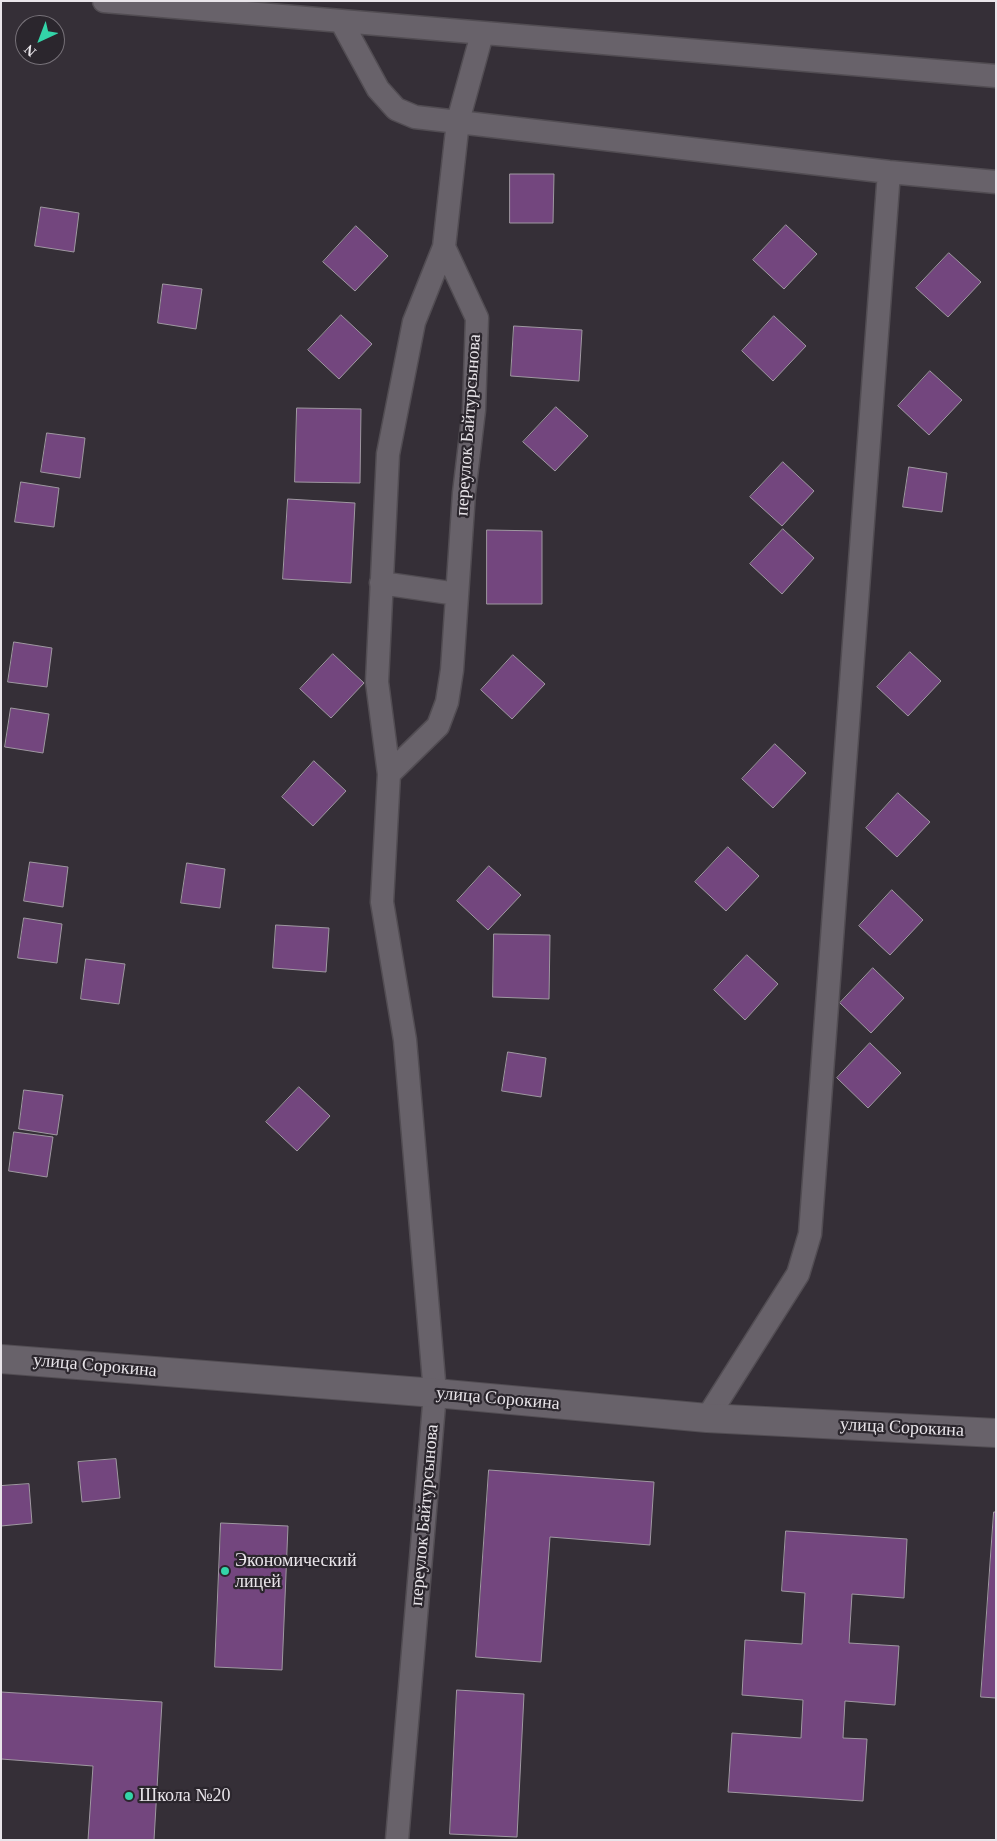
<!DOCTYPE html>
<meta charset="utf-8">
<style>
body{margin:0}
#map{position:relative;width:997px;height:1841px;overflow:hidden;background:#352f37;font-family:Georgia,serif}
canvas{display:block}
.frame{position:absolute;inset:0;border:2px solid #e9e5ea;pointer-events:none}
.north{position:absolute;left:15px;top:15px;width:50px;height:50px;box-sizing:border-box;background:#2b262d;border:1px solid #777279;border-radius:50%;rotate:223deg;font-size:14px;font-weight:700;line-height:20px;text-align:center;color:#e9e5ea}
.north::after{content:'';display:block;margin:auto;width:18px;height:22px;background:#33d4a8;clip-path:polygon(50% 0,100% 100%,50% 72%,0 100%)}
</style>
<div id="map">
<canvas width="997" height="1841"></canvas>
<div class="frame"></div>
<div class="north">N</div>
</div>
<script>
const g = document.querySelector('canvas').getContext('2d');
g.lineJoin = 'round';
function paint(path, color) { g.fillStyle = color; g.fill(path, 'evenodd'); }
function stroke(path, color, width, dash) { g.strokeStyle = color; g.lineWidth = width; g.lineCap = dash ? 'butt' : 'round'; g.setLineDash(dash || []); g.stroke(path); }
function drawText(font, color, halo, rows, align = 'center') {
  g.font = font + ' Georgia,serif'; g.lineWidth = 4.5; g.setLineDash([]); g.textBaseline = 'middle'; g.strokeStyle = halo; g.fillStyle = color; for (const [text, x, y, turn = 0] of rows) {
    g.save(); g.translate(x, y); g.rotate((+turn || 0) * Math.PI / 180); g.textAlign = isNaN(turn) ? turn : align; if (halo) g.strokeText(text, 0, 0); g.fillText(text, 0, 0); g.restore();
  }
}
const building = new Path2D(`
 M510,174H554L553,223H510Z
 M41,207L79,213L74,252L35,246Z
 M786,225L817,254L784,289L753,260Z
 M356,226L388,256L355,291L323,262Z
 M949,253L981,282L948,317L916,288Z
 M163,284L202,289L196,329L158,323Z
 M341,315L372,344L339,379L308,350Z
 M774,316L806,346L773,381L742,351Z
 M514,326L582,330L579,381L511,376Z
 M930,371L962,400L929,435L898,406Z
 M556,407L588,436L555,471L523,442Z
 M297,408L361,409L360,483L295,482Z
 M47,433L85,438L80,478L41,472Z
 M783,462L814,491L782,526L750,497Z
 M909,467L947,473L942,512L903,507Z
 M21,482L59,488L54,527L15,522Z
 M288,499L355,503L351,583L283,579Z
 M783,529L814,558L782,594L750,564Z
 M487,530L542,531V604H487Z
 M14,642L52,648L47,687L8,682Z
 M910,652L941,681L908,716L877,687Z
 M333,654L364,683L331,718L300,689Z
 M513,655L545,684L512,719L481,690Z
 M11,708L49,714L43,753L5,747Z
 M775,744L806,773L773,808L742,779Z
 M314,761L346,791L313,826L282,797Z
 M898,793L930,822L897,857L866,828Z
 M728,847L759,876L726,911L695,882Z
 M30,862L68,867L63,907L24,901Z
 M187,863L225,869L220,908L181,903Z
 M489,866L521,895L488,930L457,901Z
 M892,890L923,920L890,955L859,926Z
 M24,918L62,924L57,963L18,958Z
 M276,925L329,928L326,972L273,968Z
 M494,934L550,935L549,999L493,997Z
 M747,955L778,984L745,1020L714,990Z
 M86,959L125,964L119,1004L81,999Z
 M873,968L904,998L871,1033L840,1003Z
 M870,1043L901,1073L868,1108L837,1078Z
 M508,1052L546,1058L541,1097L502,1091Z
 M299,1087L330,1116L297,1151L266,1122Z
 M24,1090L63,1095L57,1135L19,1129Z
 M14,1132L53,1137L47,1177L9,1171Z
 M116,1459L120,1498L82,1502L78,1462Z
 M489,1470L654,1482L650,1545L550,1537L541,1662L476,1657Z
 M29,1484L32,1523L1,1526V1486Z
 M994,1512H996V1698L981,1697Z
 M221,1523L288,1526L282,1670L215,1667Z
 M786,1531L907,1539L904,1598L852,1594L849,1643L899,1646L895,1705L845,1701L843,1738L867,1739L863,1801L728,1792L732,1733L801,1738L803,1700L742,1695L745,1640L802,1644L805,1593L782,1591Z
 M457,1690L524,1694L517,1837L450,1834Z
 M1,1692L162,1702L154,1840H88L93,1766L1,1759Z`);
paint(building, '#73467e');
stroke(building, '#9f98a1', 1);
const street = new Path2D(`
 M104,1L996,76
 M341,21L378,89L396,109L415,117L889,172L996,182
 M381,583L457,594
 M389,774L438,726L447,702L452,670L464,493L474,410L477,318L444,247L458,121L482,34
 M707,1418L798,1274L810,1234L889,172
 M397,1840L435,1393L405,1040L382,902L389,774L377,682L388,454L414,322L444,247`);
const secondary = new Path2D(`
 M1,1359L435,1393L707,1418L996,1433`);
stroke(street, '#524d53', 25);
stroke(secondary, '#524d53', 30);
stroke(street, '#68626a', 22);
stroke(secondary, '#68626a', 28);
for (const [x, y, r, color] of [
 [225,1571,5,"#33d4a8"],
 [129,1796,5,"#33d4a8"]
]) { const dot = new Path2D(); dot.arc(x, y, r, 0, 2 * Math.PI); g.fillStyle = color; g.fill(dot); stroke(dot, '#2b262d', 2); }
drawText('18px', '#e9e5ea', '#2b262d', [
 ["переулок Байтурсынова",469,425,-86],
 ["улица Сорокина",95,1366,5],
 ["улица Сорокина",498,1399,5],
 ["улица Сорокина",902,1428,3],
 ["переулок Байтурсынова",425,1515,-85]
]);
drawText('18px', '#e9e5ea', '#2b262d', [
 ["Экономический",235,1561],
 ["лицей",235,1582],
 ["Школа №20",139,1796]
], 'left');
</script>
